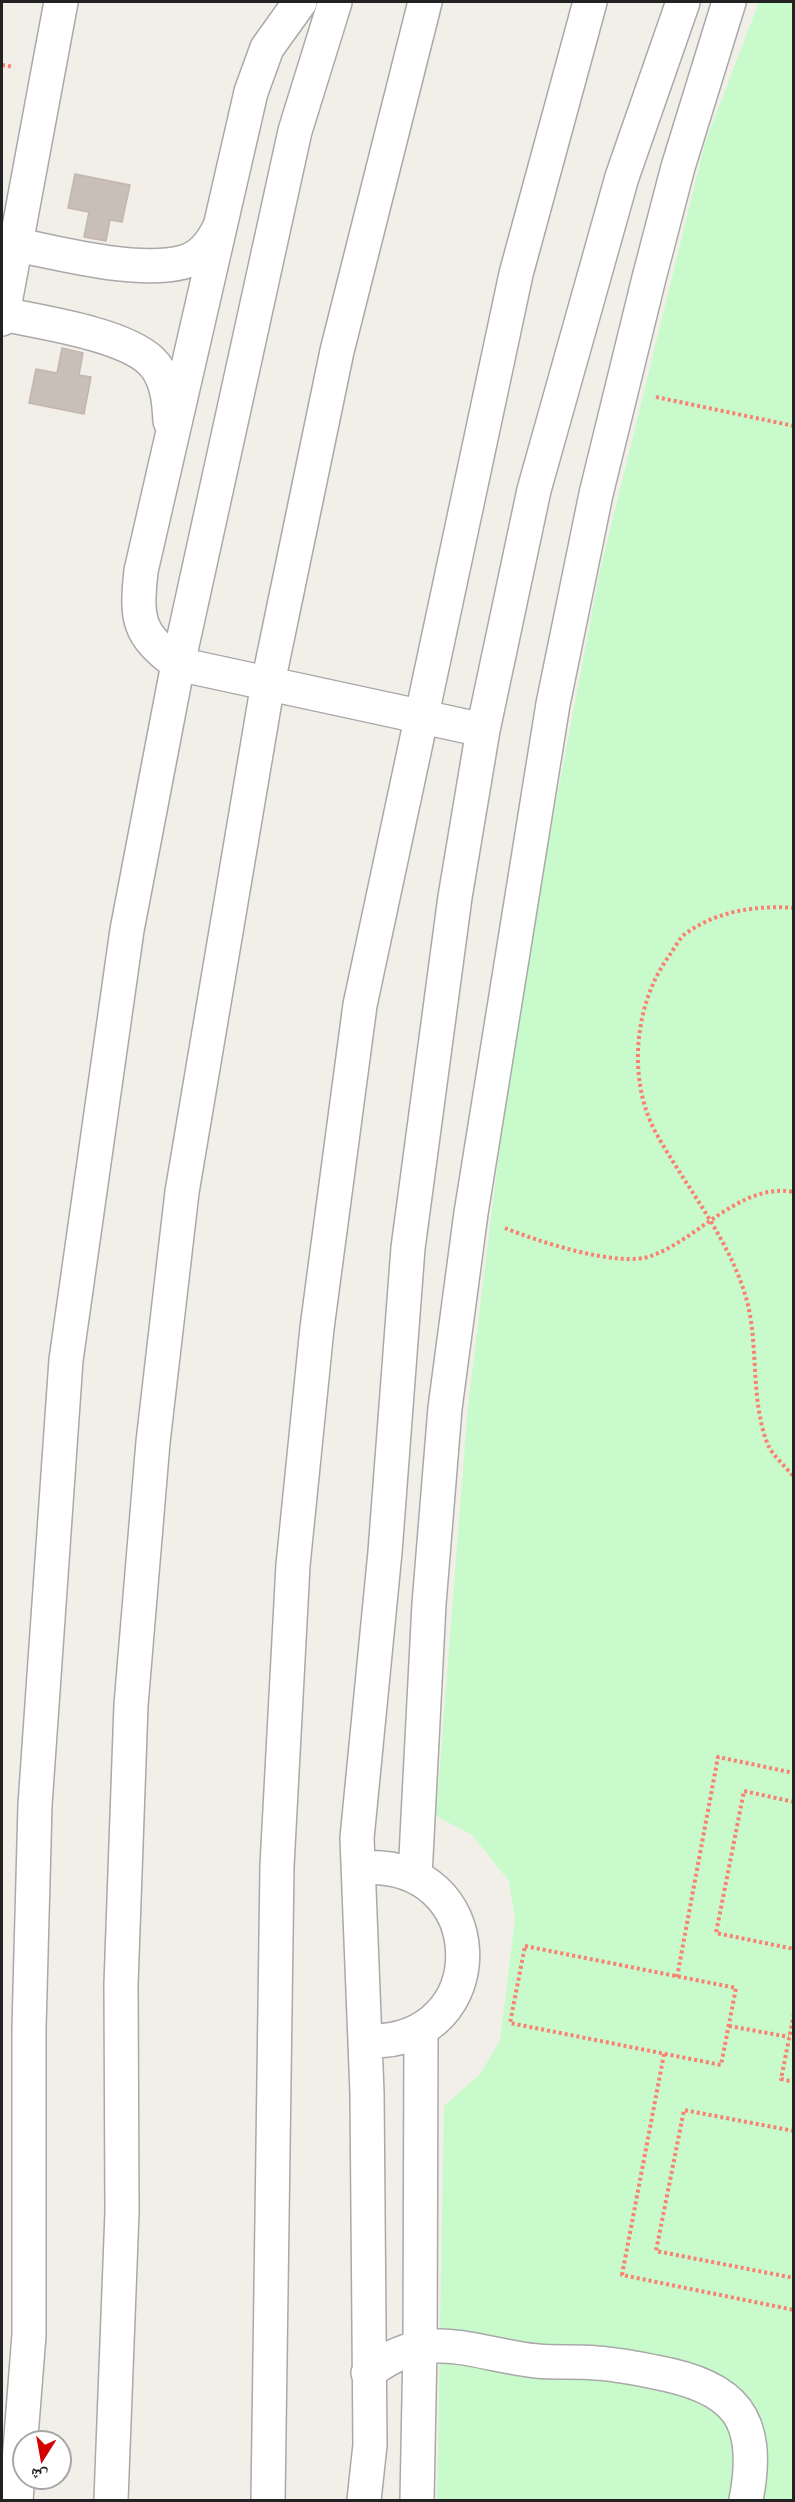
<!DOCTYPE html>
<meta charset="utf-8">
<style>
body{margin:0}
#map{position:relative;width:795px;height:2502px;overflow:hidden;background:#f2efe9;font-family:Barlow,"Noto Naskh Arabic",sans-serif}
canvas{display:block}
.frame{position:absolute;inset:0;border:3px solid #222;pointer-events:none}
.north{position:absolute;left:12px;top:2430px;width:60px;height:60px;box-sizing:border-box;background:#fff;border:2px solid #a7a7a7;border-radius:50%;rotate:191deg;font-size:16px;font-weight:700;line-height:24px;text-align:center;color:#222}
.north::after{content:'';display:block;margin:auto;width:21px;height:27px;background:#d40000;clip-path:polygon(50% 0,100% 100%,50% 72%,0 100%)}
</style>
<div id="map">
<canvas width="795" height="2502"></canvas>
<div class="frame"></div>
<div class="north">ش</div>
</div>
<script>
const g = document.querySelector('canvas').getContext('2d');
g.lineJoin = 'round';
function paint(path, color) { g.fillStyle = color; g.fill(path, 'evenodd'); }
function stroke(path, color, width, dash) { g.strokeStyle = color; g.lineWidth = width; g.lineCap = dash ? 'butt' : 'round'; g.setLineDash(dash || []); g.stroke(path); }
paint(new Path2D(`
 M759,2H793V2500H437L444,2106L480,2074L500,2041L515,1919L509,1881L472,1835L436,1816L468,1406L516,1013L600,571L705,143Z`), '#c8facc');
const building = new Path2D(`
 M75,174L130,185L122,222L110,220L106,241L84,237L89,212L68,208Z
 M62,348L83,353L79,375L91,377L84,414L29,403L36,369L57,373Z`);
paint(building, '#c7bfb8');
stroke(building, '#c4b6ab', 1.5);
const minor = new Path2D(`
 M300,2L267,48L251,92L141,571C136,619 137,634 178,664L483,730
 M2,242C53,251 134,275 184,262C201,257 212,243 219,228
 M2,314C40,322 123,334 151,361C167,376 169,401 170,421
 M2,319L61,2
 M359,1868C493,1856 499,2046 366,2041
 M415,1876L429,1604L445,1408L471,1213L553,704L596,494L649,278L678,167L729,2
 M368,2373C427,2325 472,2354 537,2361C557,2363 577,2361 596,2363C616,2364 635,2368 655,2372C735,2387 762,2417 746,2500
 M16,2500L29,2335V2028L35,1805L66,1360L127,930L178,664L295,131L335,2
 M111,2500L122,2212L121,1984L131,1705L153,1442L182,1192L268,683L337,351L425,2
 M268,2500L277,1866L293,1565L317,1328L360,1005L516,274L590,2
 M364,2500L370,2445L367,2093L357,1838L385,1552L408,1248L455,897L483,730L534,490L622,177L683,2
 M417,2500L420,2346L421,2030`);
stroke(minor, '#a9a9a9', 36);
stroke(new Path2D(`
 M2,65L14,67
 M656,397L794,426
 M794,908C757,905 716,911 685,934C679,939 674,949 669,956C634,1004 627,1080 656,1133C687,1189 730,1239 747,1301C759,1348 750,1400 768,1445C773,1456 786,1467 794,1477
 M505,1228C536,1241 619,1268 651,1256C699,1239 740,1182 794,1192
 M794,1802L744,1791L716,1933L794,1949
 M525,1946L736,1988L721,2065L510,2023Z
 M677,1977L718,1757L794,1773
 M794,2014L781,2079L794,2082
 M729,2026L789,2037
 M664,2054L622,2275L794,2310
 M794,2131L684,2110L656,2251L794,2278`), '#fa8072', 4, [3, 3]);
stroke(minor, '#fff', 33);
</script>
